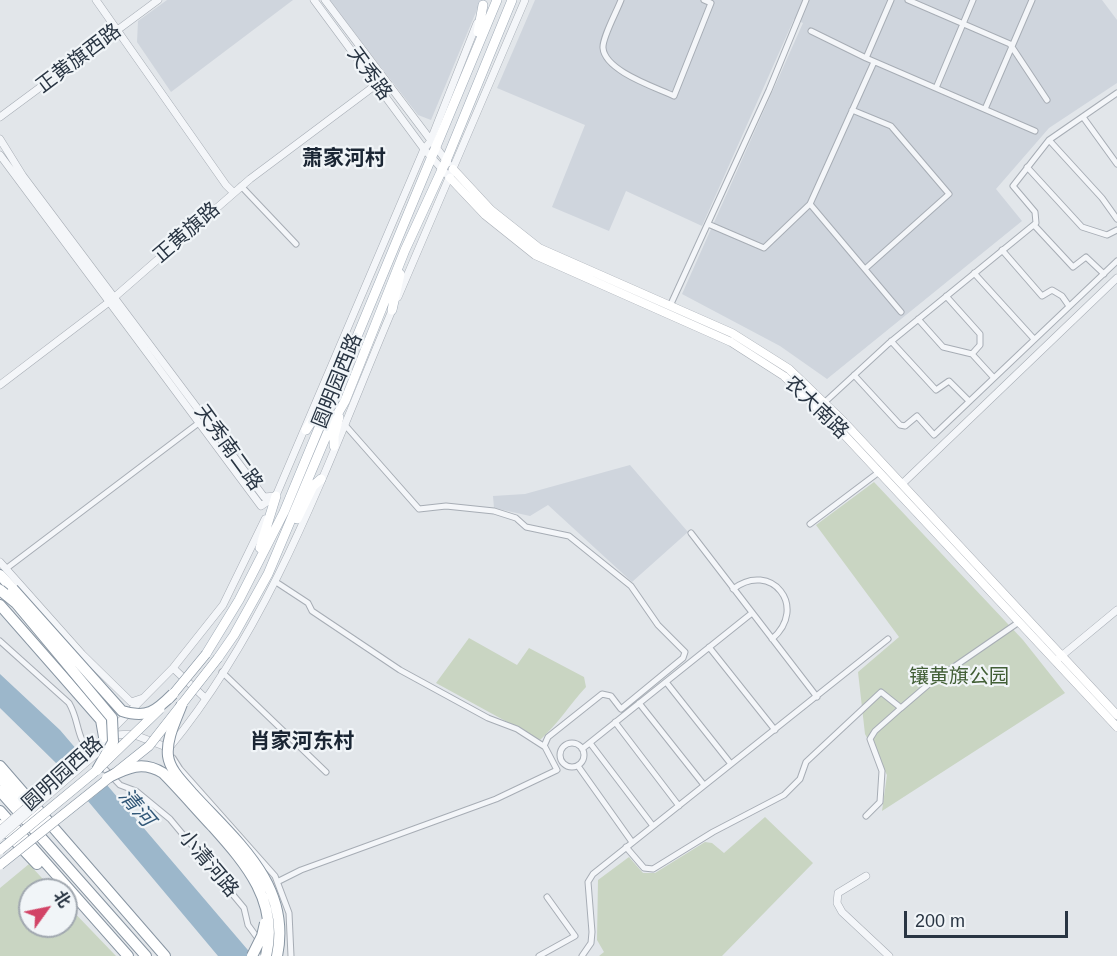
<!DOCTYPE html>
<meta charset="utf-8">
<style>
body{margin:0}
#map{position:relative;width:1117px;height:956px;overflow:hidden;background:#e2e6ea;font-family:Arial,"Noto Sans SC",sans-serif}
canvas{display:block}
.north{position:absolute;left:18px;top:878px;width:60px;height:60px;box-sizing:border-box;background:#f1f5f8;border:2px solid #a1a8b0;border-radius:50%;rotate:57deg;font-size:16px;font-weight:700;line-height:24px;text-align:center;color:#293543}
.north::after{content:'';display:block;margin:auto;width:21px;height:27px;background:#d24467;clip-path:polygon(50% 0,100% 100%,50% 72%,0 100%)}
.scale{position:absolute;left:904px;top:911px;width:164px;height:27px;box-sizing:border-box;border:3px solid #293543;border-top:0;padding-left:8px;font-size:18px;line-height:21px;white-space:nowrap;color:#293543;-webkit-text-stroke:4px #f1f5f8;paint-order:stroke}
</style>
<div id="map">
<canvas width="1117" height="956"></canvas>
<div class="north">北</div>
<div class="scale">200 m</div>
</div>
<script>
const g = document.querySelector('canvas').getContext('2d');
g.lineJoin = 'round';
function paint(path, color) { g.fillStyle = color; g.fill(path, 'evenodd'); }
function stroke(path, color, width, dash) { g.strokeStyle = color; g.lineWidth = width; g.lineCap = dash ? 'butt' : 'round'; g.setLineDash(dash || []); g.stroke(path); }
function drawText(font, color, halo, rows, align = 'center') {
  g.font = font + ' Arial,"Noto Sans SC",sans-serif'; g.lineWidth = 4.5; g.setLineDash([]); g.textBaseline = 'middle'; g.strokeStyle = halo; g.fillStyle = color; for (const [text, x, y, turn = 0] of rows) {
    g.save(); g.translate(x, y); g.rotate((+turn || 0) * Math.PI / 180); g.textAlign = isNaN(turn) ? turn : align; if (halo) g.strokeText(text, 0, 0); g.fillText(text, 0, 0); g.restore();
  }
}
paint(new Path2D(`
 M167,0H293L171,92L137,42L138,21Z
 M329,0H481L431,120L418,115Z
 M535,0H1102L1117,20V83L1049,128L996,189L1022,221L827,379L780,346L682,294L803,23L794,19L702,226L626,191L609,231L552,207L585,125L497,88Z
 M630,465L688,532L632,582L548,505L530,516L494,508L493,496L525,494Z`), '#cfd5dd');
paint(new Path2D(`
 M874,482L1023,640L1065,693L882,811L887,775L865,734L858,672L899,637L816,525Z
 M469,638L517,665L529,648L584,677L586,687C570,704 558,724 540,740L436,683Z
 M765,817L813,863L722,956H599L604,952L597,940L598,880L629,857L643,873H655L705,842L712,843L724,853Z
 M29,864L53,890H30V926H66V904L116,956H0V888Z`), '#c9d5c2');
paint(new Path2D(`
 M0,674L60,730L253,956H218L56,763L0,708Z`), '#9cb7cb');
paint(new Path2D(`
 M79,747L110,783L86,803L55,768Z`), '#e2e6ea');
const minor = new Path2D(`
 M621,0C617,11 602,38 603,48C605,71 655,87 674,96L711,3L704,0
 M908,0L1010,44L1047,100
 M811,31L866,58L1035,131
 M866,58L891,0
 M936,88L973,0
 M985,109L1032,0
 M852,110L891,126L949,194L865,269
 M1083,117L1117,164
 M1049,140L1102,198L1117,219
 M1027,167L1082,227L1107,235L1117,230
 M241,186L296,244
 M810,204L901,312
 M708,224L764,248L810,204L874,62
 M1034,225L1073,267L1086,257L1104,274
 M1002,250L1042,296L1052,290L1062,296L1069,306
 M974,273L1034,339
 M946,296L980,334V345L972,354L994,378
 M670,306L769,90L806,0
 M918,319L943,347L972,354
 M891,341L936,390L949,381L969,401
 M854,375L900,425L905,426L917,416L934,435L1117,261
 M825,402L888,344L1036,223L1035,212L1013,186L1049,140L1117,93
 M345,425L419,509L446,506L494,511L516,518L526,527L569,536L631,586L658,625L685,652L683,658L621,709L611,696L602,694L548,737L544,746
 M810,524L879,472
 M691,533L817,697
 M7,568L200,422
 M276,582L308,603L312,611L400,670L488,718L517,729L545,747L557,770L496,799L301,870L279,881
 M733,589C771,560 809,607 772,639
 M0,641L69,703C80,722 75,736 92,755
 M709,647L775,730
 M222,672L326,772
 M666,682L731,764
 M639,703L704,785
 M615,722L679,806
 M560 755a12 12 0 1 1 24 0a12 12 0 1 1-24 0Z
 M590,743L653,826
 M582,749L752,613
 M173,758L180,769L275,876L289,913L291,956
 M100,764L120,785L136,791L170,819L244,908L248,925L259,940
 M578,766L632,842
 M866,816L880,802L882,771L870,739L875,731L901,708
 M626,847L644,868L653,869L713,832L784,795L800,779L806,762L881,692L901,708L929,684L1019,622
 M539,956L575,936L547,897
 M582,956L591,943L592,932L588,882L593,874L888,639`);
const tertiary = new Path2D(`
 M96,0L226,185L234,193
 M314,0L424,149L450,178
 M325,0L448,163
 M0,117L158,0
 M0,139L23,176L264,497L276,496
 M0,155L261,506L274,497
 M398,297L525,0
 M0,385L109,302L250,179L377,84
 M902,484L1117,278
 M275,498L424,149L430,142L477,23
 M0,562L82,654L131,702L143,698
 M1059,658L1117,610
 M173,668L204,697
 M92,750L173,668L223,605L265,519
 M96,754L115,735L132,734L169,748C275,619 329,459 393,308
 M866,876L838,893L837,903L842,912L889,956`);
const secondary = new Path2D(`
 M453,169L491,210L539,248L732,333L789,369L844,422L1117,715
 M450,178L485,215L535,255L731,342L784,376L837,427L1117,727`);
const primary = new Path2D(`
 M478,32L483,5
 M392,310L400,274
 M306,430L323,404
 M334,446V436L339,417
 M297,519L313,486L321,479
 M260,548L276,496
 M206,654L239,600L284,512L497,0
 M218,658L234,635L268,574L330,427L345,401L405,250L446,161L512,0`);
const motorway = new Path2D(`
 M0,575L13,589
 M0,605L101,720L104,737
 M0,766L165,956
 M0,778L42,826
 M0,791L146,956
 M0,811L128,956
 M0,825L37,864`);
stroke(minor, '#a7adb5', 7);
stroke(tertiary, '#a7adb5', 8);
stroke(secondary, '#a7adb5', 9);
stroke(primary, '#a0abb7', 10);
stroke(motorway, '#8895a2', 12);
stroke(minor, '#f4f6f9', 5);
stroke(tertiary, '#f4f6f9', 7);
stroke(secondary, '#fff', 8);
stroke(primary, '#fff', 9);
stroke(motorway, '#fff', 10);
const tertiaryBridge = new Path2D(`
 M0,830L92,750
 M0,837L96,754`);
const trunkBridge = new Path2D(`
 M169,699L206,654
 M0,850L97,770L160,709
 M0,865L149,746L218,658`);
const motorwayBridge = new Path2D(`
 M13,589L122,711C147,719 156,711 173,694
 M0,590L16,603L112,718L113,742L97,770
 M182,704C176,720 166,739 168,756C170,771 184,783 193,794C236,841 292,885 277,956
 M107,778C127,768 142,760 163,773C180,790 196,809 213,827C247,865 279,902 266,956
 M252,956L262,936L265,923`);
stroke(tertiaryBridge, '#a7adb5', 8, []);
stroke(trunkBridge, '#8895a2', 10, []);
stroke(motorwayBridge, '#8895a2', 12, []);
stroke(tertiaryBridge, '#f4f6f9', 7);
stroke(trunkBridge, '#fff', 9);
stroke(motorwayBridge, '#fff', 10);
drawText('20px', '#293543', '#f1f5f8', [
 ["正黄旗西路",79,59,-37],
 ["天秀路",369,74,54],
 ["正黄旗路",187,233,-41],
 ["圆明园西路",338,381,-68],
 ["农大南路",816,408,44],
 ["天秀南二路",228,448,54],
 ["圆明园西路",63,774,-42],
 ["小清河路",208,864,50]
]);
drawText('20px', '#425f36', '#f1f5f8', [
 ["镶黄旗公园",959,677]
]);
drawText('bold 21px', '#1b2634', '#f1f5f8', [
 ["萧家河村",344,159],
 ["肖家河东村",302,742]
]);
drawText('italic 21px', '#325878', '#f1f5f8', [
 ["清河",136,808,50]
]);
</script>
